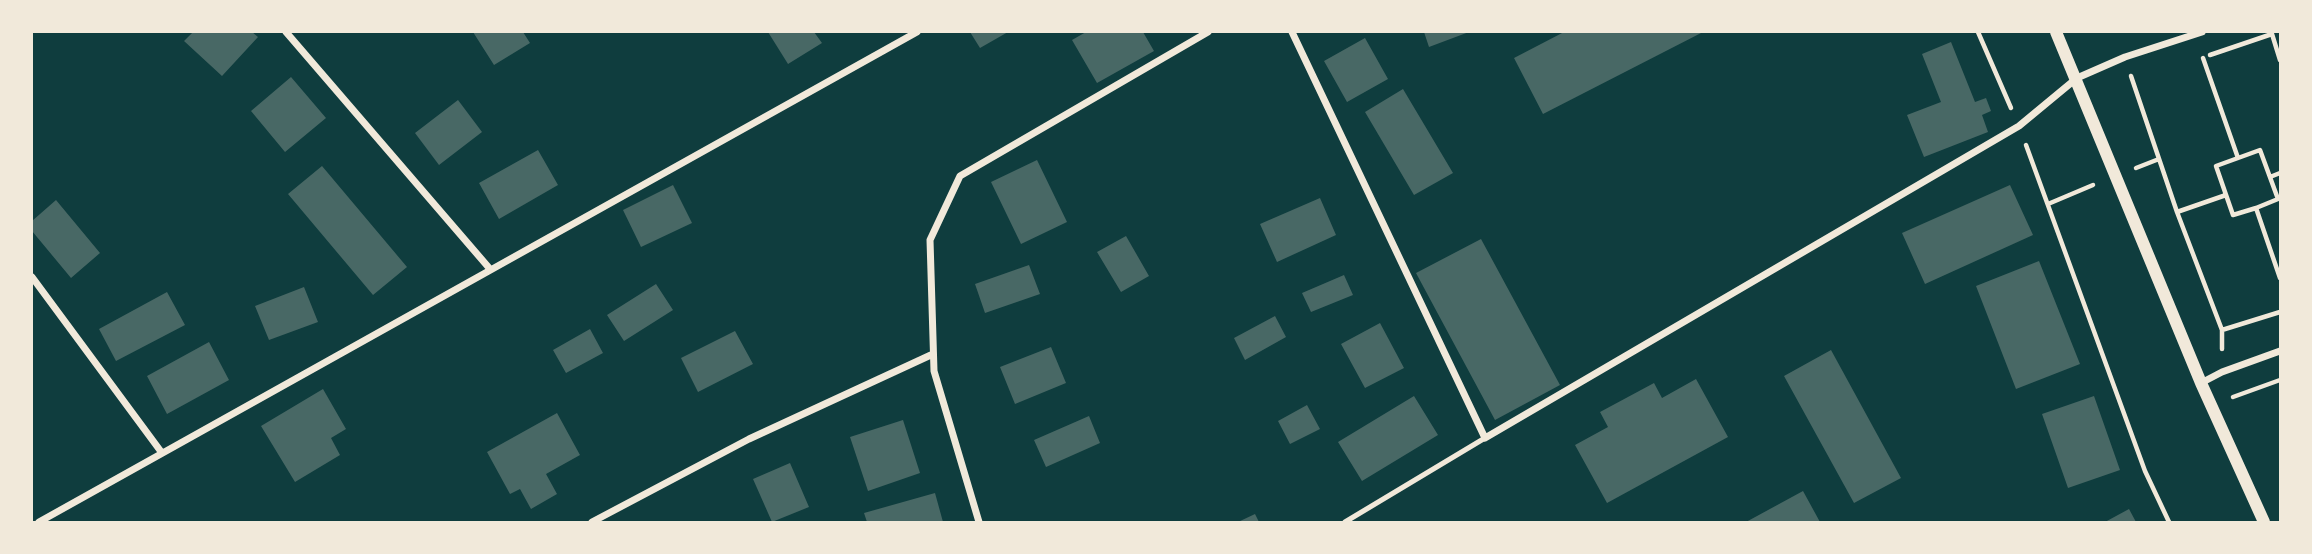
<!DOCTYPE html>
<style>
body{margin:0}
#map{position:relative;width:2312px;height:554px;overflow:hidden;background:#0f3d3e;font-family:Inter,sans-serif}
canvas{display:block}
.frame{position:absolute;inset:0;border:33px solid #f1e9da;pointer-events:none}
</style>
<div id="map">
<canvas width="2312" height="554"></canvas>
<div class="frame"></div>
</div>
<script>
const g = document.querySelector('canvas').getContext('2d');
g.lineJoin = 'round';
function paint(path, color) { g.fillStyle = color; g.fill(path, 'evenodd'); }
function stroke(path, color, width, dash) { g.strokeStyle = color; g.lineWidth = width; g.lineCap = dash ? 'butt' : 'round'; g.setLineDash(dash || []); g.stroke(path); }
paint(new Path2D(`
 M193,32H252L258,37L222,76L184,41Z
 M473,32H523L530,43L494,65Z
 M768,32H814L822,43L788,64Z
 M970,32H1008L980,48Z
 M1086,32H1143L1154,51L1097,83L1072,40Z
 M1424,32H1469L1429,47Z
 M1564,32H1703L1543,114L1514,58Z
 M1365,38L1388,79L1347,102L1324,61Z
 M1951,42L1975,102L1986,98L1991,111L1982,115L1988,132L1924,157L1907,115L1941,102L1922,54Z
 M291,77L326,118L285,152L251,111Z
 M1403,89L1453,173L1414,195L1365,112Z
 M458,100L482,132L439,165L415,133Z
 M538,150L558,185L499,219L479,183Z
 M1037,160L1067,222L1021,244L991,182Z
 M322,166L407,267L373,295L288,194Z
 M673,185L692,223L641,247L623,210Z
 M2010,185L2033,235L1925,284L1902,233Z
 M1320,198L1336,235L1277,262L1260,224Z
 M56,200L100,253L71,278L32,231V221Z
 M1126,236L1149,276L1121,292L1097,252Z
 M1481,239L1560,385L1495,420L1416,273Z
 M2039,261L2080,364L2016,389L1976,286Z
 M1029,265L1040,294L985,313L975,284Z
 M1344,275L1353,295L1311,312L1302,293Z
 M656,284L673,310L624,341L607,315Z
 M304,287L318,322L269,340L255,306Z
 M167,292L185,325L116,361L99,329Z
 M1275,316L1286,337L1245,360L1234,338Z
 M1380,323L1404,368L1365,388L1341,344Z
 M590,329L603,353L566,373L553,350Z
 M735,331L753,364L698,392L681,358Z
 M209,342L229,380L167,414L147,376Z
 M1051,347L1066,383L1015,404L1000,367Z
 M1831,350L1901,478L1854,503L1784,376Z
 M1696,379L1728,437L1607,503L1575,445L1608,427L1600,412L1654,383L1662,398Z
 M323,389L346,429L331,438L340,455L295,482L261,426Z
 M1414,396L1438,435L1362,481L1338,442Z
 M2094,396L2120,470L2068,488L2042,414Z
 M1307,405L1320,429L1290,444L1278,421Z
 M557,413L580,455L546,474L557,494L531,509L520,489L510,494L487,452Z
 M1089,416L1100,443L1046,467L1034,440Z
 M903,420L920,473L868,491L850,437Z
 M790,463L809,507L772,522L753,479Z
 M1803,491L1820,522H1746Z
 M935,493L943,522H867L864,513Z
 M2129,509L2136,522H2105Z
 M1255,514L1259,522H1238Z`), '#486865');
stroke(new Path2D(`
 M1978,32L2011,108
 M2210,55L2272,34L2280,60
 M2203,58L2238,158L2216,166L2233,215L2256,208L2280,278
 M2131,76L2177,212L2222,330V349
 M2026,145L2145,471L2169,522
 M2238,158L2260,150L2278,199L2256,208
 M2136,168L2159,159
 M2270,177L2280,173
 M2048,204L2093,185
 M2177,212L2226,195
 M2222,330L2280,312
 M2233,397L2280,380`), '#f1e9da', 4.5);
stroke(new Path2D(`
 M1345,522L1485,438`), '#f1e9da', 5);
stroke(new Path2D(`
 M286,32L490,269
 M1292,32L1485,438L2019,126L2077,78L2125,57L2202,32
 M32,277L162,453
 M2201,383L2222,372L2280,351
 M39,522L917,32
 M592,522L749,439L933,354
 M979,522L934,371L930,240L960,176L1208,32`), '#f1e9da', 7);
stroke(new Path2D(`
 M2056,32L2201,383L2264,522`), '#f1e9da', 12);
</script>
